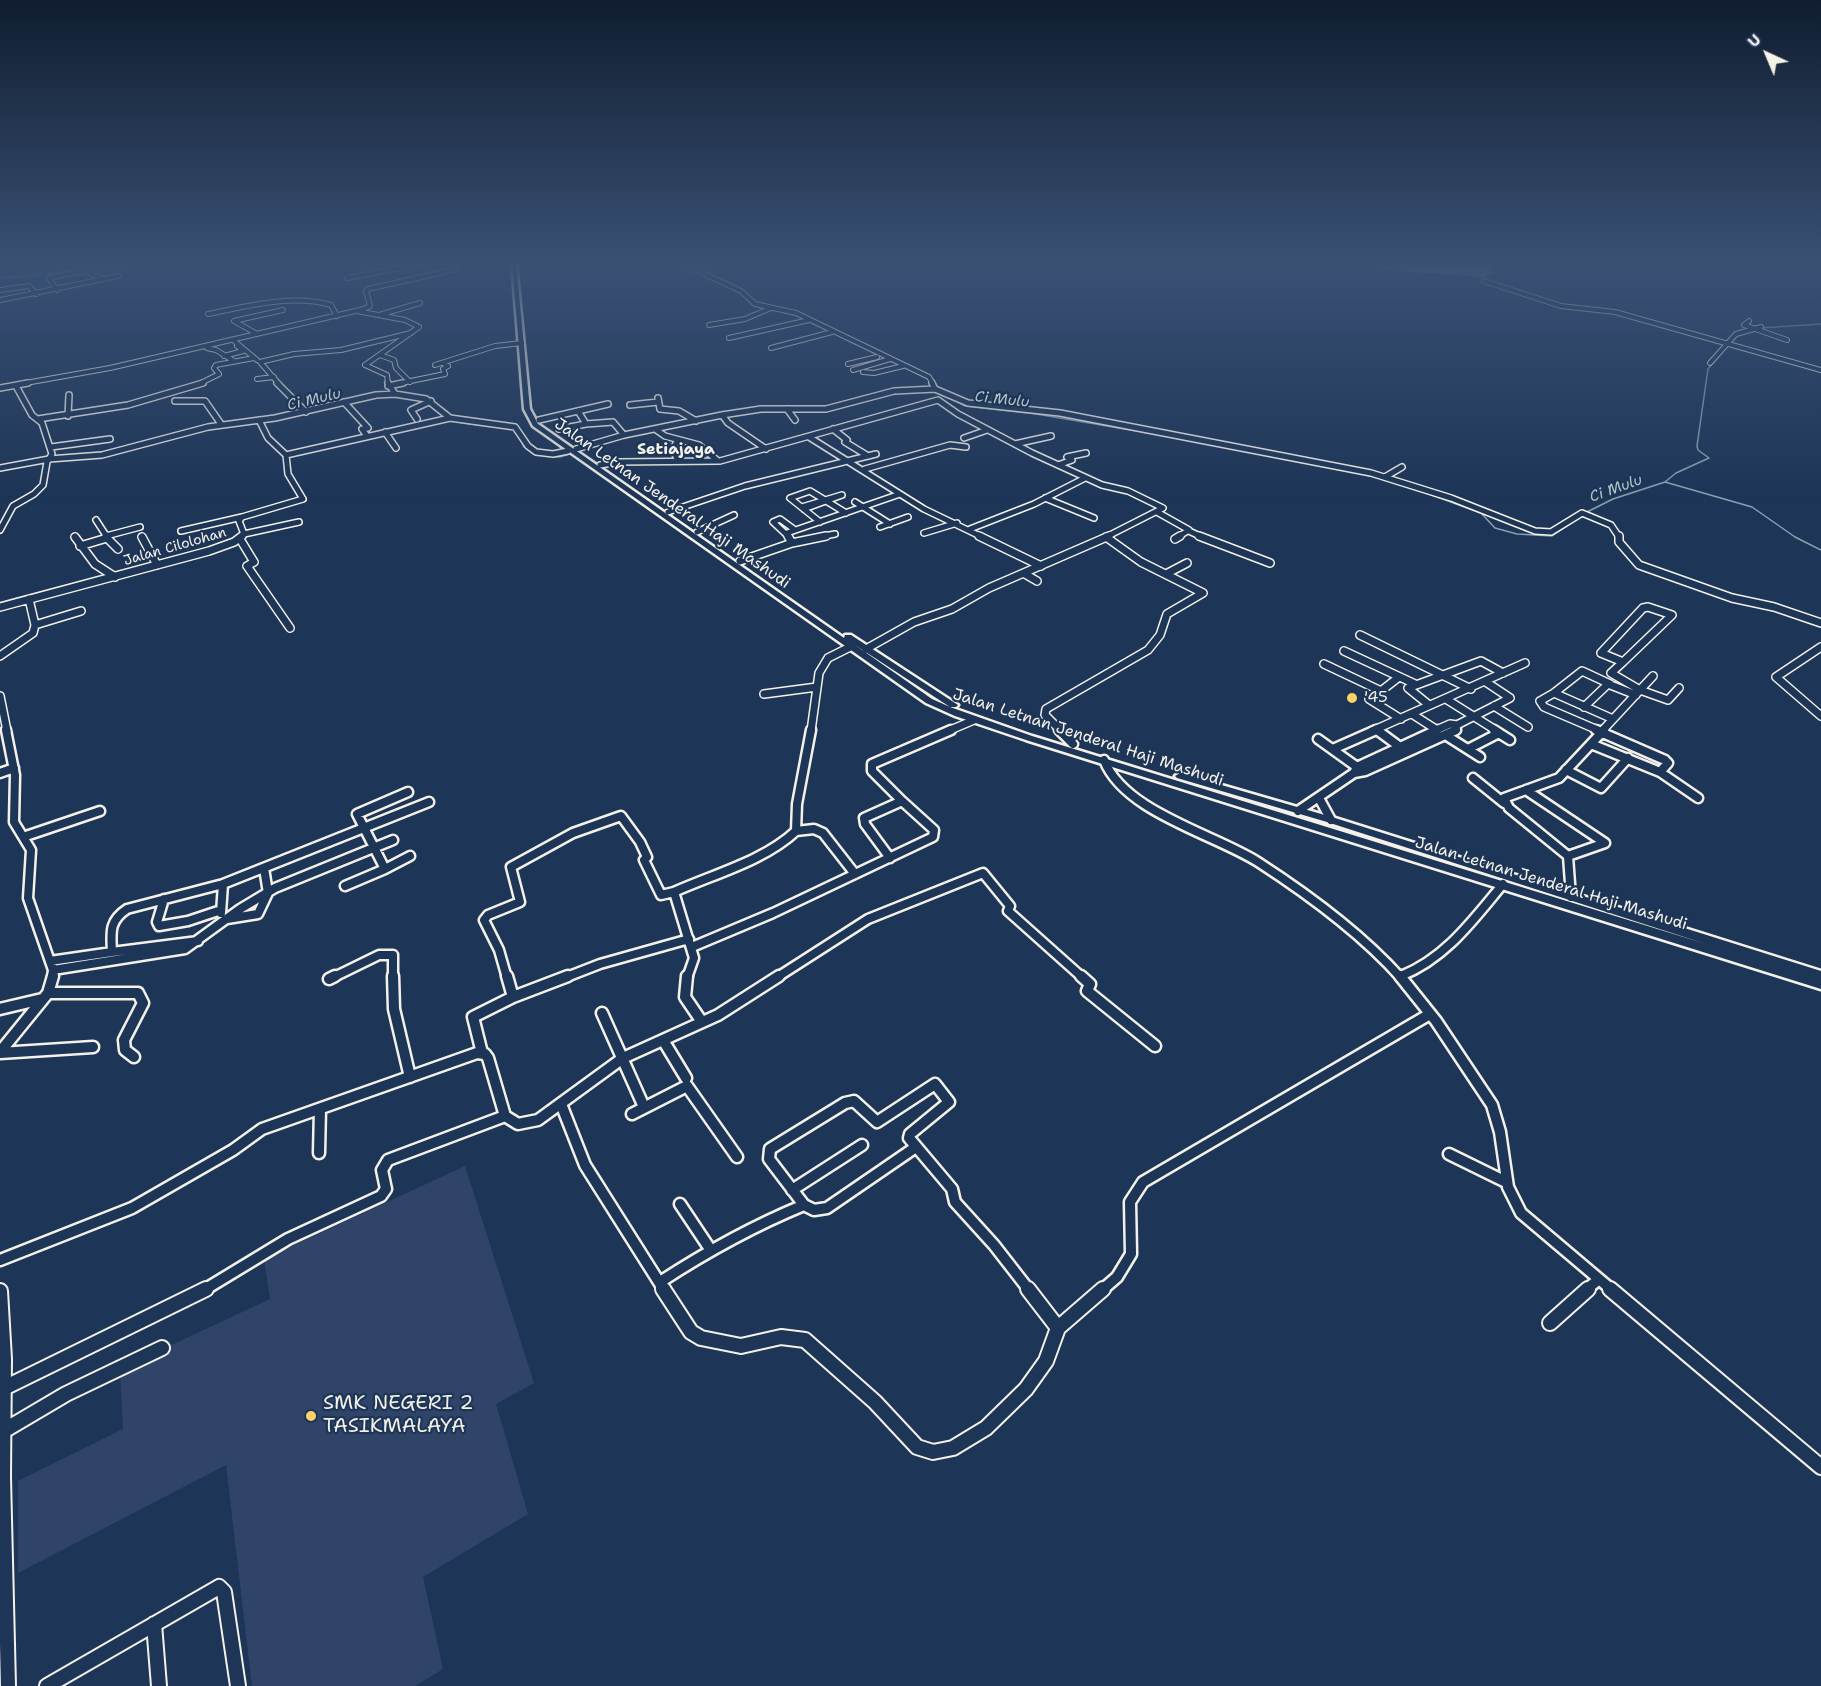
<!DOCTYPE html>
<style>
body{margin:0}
#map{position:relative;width:1821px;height:1686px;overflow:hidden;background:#1d3557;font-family:"Shantell Sans",sans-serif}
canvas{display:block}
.north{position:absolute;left:1737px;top:24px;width:60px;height:60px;-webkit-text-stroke:4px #1d3557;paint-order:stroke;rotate:316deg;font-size:16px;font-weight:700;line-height:24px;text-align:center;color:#f4f1e8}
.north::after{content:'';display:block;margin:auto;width:21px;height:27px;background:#f4f1e8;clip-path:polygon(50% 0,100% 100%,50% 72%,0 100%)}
</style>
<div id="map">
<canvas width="1821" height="1686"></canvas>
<div class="north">U</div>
</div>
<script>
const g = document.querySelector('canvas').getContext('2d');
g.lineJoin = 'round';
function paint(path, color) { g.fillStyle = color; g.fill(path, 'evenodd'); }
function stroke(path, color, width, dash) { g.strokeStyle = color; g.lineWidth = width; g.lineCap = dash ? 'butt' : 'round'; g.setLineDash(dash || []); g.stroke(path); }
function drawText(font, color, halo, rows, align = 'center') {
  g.font = font + ' "Shantell Sans",sans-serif'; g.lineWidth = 4.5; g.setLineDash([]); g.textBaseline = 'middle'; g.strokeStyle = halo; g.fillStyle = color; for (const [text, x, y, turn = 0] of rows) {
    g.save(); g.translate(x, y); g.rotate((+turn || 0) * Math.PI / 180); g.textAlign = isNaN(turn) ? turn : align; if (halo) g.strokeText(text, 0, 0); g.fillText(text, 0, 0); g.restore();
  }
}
paint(new Path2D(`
 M465,1166L534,1383L496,1404L528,1514L423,1577L443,1669L415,1686H252L226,1465L18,1573V1481L123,1429L120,1369L270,1299L264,1259Z`), '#2f4468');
stroke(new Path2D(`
 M1760,328L1821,324
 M949,397L965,406L1036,414L1172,437
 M830,410L854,404
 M457,422L478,425
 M520,438L524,447L531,451
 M545,456L560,457L589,448
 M1366,475L1378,478
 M1665,482L1752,507L1795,537L1821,550
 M1426,493L1481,513L1495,528L1517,534L1552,536L1573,522
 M1585,513L1613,499L1665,482L1676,473L1709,458L1698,450L1697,446L1708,369L1722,352`), '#8aa2b0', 1.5);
paint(new Path2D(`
 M108,263H121L68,275L0,280V276L68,271Z
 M124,263H138L135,265Z`), '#446e8b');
paint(new Path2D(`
 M1372,263H1484L1491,265L1495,270L1491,275L1483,277L1384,270L1376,268Z`), '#8893a0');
const minorFar5 = new Path2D(`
 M681,263L741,291L755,304L796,313L929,377L933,384
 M86,271L115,265L124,266
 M347,278L427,263
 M1484,281L1561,306L1615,312L1821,370
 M0,290L29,286L36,294
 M57,290L49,279L51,277L86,271L102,279
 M0,300L118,276
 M357,311L405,320L419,327L365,365L387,375L388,384
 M208,314C248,306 291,294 331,305L337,316
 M379,315L420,303
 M1749,321L1744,325L1787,340
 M709,325L745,319L771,308
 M257,334L234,321L283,310
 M729,338L809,320
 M233,340L257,360
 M207,348L216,350L234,361
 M771,348L832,332
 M380,355L394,360L396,368L410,382
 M224,356L243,351L237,346
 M1710,363L1736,334L1761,327
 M848,364L877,357
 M435,365L495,346L522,343
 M853,370L890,359
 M863,372L874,373L903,366
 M257,379L274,377
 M20,384L110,368L364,309L370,306L366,291L368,289L457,269L446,263
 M199,384L219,374L214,368L216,365L254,358
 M279,384L260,362L294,354L341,350L411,333
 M396,384L445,374L443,369L448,366L443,363`);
const minorFar4 = new Path2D(`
 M277,383L306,412
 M388,383L395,394
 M932,383L935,389L968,403L1060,413L1371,473L1451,498L1535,531L1551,532L1582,513L1611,525L1619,537
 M388,386L403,383
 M0,388L28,383
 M658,398L660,409L679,411L696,421
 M175,401H205L221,424
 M344,402L368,428L362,429L367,436
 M630,405L658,402
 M787,409L795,420
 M578,411L586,424L613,422L624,435
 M722,415L728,423L766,449
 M68,416L69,395
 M38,419L128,405L203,383
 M417,419L411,410L431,401
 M259,420L268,438L286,455
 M539,420L608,404
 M559,429L586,424
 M655,429L665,436L699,445L718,461
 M833,429L847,440L845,442L868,456
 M385,432L396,448
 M809,437L924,509L982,537
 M964,438L987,430
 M676,443L673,450L678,461
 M1015,444L1051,436
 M51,447L110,439
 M576,449L624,435L722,415L761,409H826L894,391L935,389
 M286,455L450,418L515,427L528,446L536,452L553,454L568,451
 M600,465L619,462L720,461L938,400L958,414L1032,453L1102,485L1128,491L1163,508L1106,537
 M1058,465L1072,460L1067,457L1086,453
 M0,468L49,459L102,455L208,427L275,418L376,395L395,394L426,399L450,418
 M865,469L950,445L966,447
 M1385,477L1402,467
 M1045,498L1094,518
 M855,502L890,524
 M802,507L842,495L804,509
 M668,512L745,486L876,454
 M1157,512L1189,530L1178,537
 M96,520L107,537
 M820,522L790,498L810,491L846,513
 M880,527L908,517
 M970,529L1034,504L1085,478
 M0,530L13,506L34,494L43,485L47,462L52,454L42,423L32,415L16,386
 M181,531L242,517
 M1189,531L1202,537
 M697,532L734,515
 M787,533L900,494
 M924,533L957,523
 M244,534L299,522
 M106,536L140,527
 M240,537L244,534L239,521L242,517L303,499L288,474L286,455
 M789,537L773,522L780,519L795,530
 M819,537L835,534`);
const minorFar3 = new Path2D(`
 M106,536L107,538
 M979,536L1041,566
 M1199,536L1270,563
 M1619,536V542L1639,565L1732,598L1774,607L1821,623
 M75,537L95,564L115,577
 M142,537L157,565
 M240,539L254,562L247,566L290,628
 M1175,539L1180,536
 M792,543L826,536
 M80,546L107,538L118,549
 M740,561L792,543L788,536
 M1025,574L1037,581
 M1166,574L1187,563
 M0,607L209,551L234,542L242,536
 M1648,607L1672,615L1623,662L1601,653L1643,608Z
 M35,625L81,611
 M1360,635L1471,689
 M1821,647L1776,677L1821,716
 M866,649L914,622L952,609L989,588L1109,536
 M1344,651L1415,684
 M0,656L33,633L35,625L29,599
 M1324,664L1381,691L1399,677
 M1653,676L1640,690L1668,700L1679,688
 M1554,693L1582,671L1610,684
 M764,694L817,687
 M0,696L7,731
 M1369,699L1401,719
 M1446,699L1497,731
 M1429,705L1408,688L1481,661L1503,673
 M1494,706L1528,727
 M1584,707L1608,684L1636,695
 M1412,714L1437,730
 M1376,729L1379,731
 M811,731L819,673L828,658L850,647
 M948,731L974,720
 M1061,731L1045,715L1046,709L1148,650L1160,635L1167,614L1203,593L1141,562L1106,537
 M1372,731L1525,663
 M1434,731L1450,724L1457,725
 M1455,731L1457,725L1510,698L1486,682
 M1600,731L1544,707L1540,701L1554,693L1613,719
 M1602,731L1640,690L1611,673L1623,662`);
const minorFar2 = new Path2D(`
 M6,730L15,775L14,822L31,850L28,898L53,970L52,978
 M1059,730L1073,744
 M1377,730L1400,747
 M1494,730L1510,740
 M1596,730L1665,760L1668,763L1660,772
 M1447,736L1480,757
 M1318,739L1357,767
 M1591,744L1660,772L1698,798
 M1333,749L1376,730
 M1468,749L1499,733
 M1104,760C1124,812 1214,834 1258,862C1309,895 1361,933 1401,978
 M1566,770L1601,788L1628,758
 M0,773L14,768
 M1354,773L1357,767L1437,730
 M1473,778L1504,803
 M1526,790L1605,843L1568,856
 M1319,798L1331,820
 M1298,811L1354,773L1365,771L1456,730
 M796,831L814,829L823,833L855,874
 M23,837L100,811
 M890,858L865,824L864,818L902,801L872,771V764L951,730
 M385,869L410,856
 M345,886L385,869L357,814L408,792
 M1571,897L1568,856L1509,808L1504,798L1559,778L1604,730
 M164,899L157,922L159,926L188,921L221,910
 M221,913L223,884
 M227,919L258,914L268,893L264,868
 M198,941L112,952C111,932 109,921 127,909L223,884L429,802
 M692,947L773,913L933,837L934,830L902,801
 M50,961L112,952
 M53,970L185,949L240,909L275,888L393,840
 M1401,976C1446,958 1473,920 1503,884
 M332,978L379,955H393V978
 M507,978L499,950L484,920L488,915L520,902L511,867L573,833L621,816L640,842L647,857L644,860L661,895L674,892
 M564,978L600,964L689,939
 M687,978L694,958L674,892C714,874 764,861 796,831L797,804L811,730
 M776,978L868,919L983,873L1010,906L1008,911L1083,978`);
const minorFar1 = new Path2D(`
 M393,976L394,1009L410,1077
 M687,976L685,997L702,1022
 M1081,976L1090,984L1087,991L1155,1046
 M1400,976L1436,1021L1492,1105L1500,1132L1508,1187L1521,1213L1612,1290
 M329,979L335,976
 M48,993H138L143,1003L124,1040L125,1050L134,1057
 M513,997L568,976
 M0,1009L42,999
 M602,1013L644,1107
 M663,1040L686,1078
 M0,1052L48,993L53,976
 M0,1053L93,1047
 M482,1053L473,1017L513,997L507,976
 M561,1104L585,1165L664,1290
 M632,1114L687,1086L737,1157
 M319,1153L320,1109
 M1449,1154L1506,1182
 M792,1190L862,1145
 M680,1204L710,1249
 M804,1205L769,1159L770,1149L845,1103L854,1101L877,1122L935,1084L949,1102L910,1134L909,1138L952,1189L955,1202L994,1245L1029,1290
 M0,1260L132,1208L233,1150L262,1129L477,1053L485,1054L488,1058L505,1116L518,1124L538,1120L623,1058L718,1015L779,976
 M660,1282C706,1252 753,1226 804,1205L814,1210L827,1208L916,1147
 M204,1290L288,1239L381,1196L386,1189L382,1170L388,1160L505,1116
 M1102,1290L1117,1277L1131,1254L1130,1202L1143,1182L1430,1014
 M1586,1290L1599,1279`);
const minor = new Path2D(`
 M663,1289L691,1332L701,1338L741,1346L781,1337L805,1340L875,1402L917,1447L933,1452L953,1448L986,1428L1026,1389L1046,1361L1058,1328L1103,1289
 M1028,1289L1058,1328
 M1610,1289L1821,1467
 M0,1291L4,1359L3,1477L8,1686
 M1550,1323L1588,1289
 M4,1388L206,1289
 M0,1433L66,1394L162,1348
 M154,1624L159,1686
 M47,1686L219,1587L224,1592L238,1686`);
const major = new Path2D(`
 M512,263H516L530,409L538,424L844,638L845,635H851L958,705L956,707H950L1032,736L1706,944L1327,822L1177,778L1175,776L1180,773L1335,818L1821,971V989L1026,740L955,716L926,703L533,426L524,409ZM855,645L950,707L932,699Z`);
stroke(minorFar5, '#f4f1e8', 6);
stroke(minorFar4, '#f4f1e8', 8);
stroke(minorFar3, '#f4f1e8', 10);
stroke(minorFar2, '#f4f1e8', 13);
stroke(minorFar1, '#f4f1e8', 15);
stroke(minor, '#f4f1e8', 18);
stroke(major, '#f4f1e8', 5);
stroke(minorFar5, '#1d3557', 4);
stroke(minorFar4, '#1d3557', 5);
stroke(minorFar3, '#1d3557', 7);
stroke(minorFar2, '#1d3557', 8);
stroke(minorFar1, '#1d3557', 10);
stroke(minor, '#1d3557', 14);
paint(major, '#1d3557');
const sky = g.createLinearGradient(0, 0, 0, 499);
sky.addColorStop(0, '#101d30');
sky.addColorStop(0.53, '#3a5174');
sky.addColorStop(1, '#3a517400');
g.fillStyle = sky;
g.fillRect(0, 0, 1821, 499);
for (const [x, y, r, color] of [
 [1352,698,6,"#ffd166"],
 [311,1416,6,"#ffd166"]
]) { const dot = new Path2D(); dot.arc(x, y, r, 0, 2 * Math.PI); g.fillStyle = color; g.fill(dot); stroke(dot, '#1d3557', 2); }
drawText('14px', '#f4f1e8', '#1d3557', [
 ["Jalan Cilolohan",175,547,-16]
]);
drawText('italic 15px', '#b6c3c7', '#1d3557', [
 ["Ci Mulu",314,400,-13],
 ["Ci Mulu",1002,400,6],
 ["Ci Mulu",1616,489,-20]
]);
drawText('bold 16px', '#f4f1e8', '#1d3557', [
 ["Setiajaya",676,450]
]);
drawText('16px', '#f4f1e8', '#1d3557', [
 ["Jalan Letnan Jenderal Haji Mashudi",672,504,35],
 ["Jalan Letnan Jenderal Haji Mashudi",1088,738,18],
 ["Jalan Letnan Jenderal Haji Mashudi",1551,884,17]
]);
drawText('16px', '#f4f1e8', '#1d3557', [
 ["'45",1364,698]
], 'left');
drawText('20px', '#f4f1e8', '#1d3557', [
 ["SMK NEGERI 2",323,1404],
 ["TASIKMALAYA",323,1427]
], 'left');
</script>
